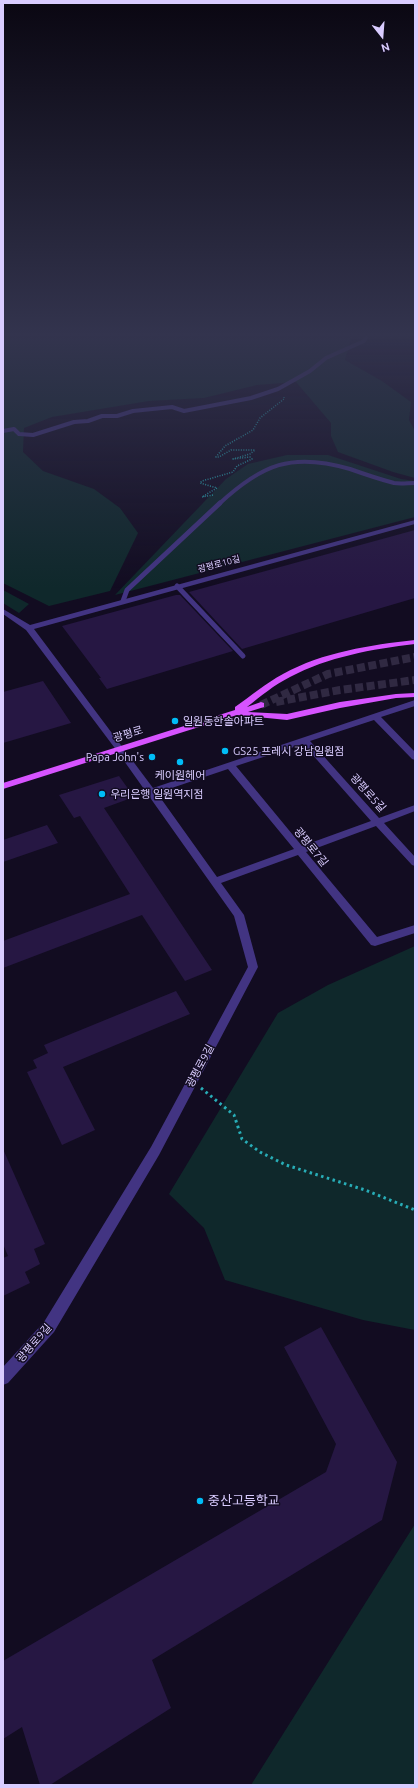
<!DOCTYPE html>
<meta charset="utf-8">
<style>
body{margin:0}
#map{position:relative;width:418px;height:1788px;overflow:hidden;background:#120c21;font-family:Ubuntu,sans-serif}
canvas{display:block}
.frame{position:absolute;inset:0;border:4px solid #d9ccff;pointer-events:none}
.north{position:absolute;left:362px;top:16px;width:40px;height:40px;-webkit-text-stroke:3px #120c21;paint-order:stroke;rotate:163deg;font-size:11px;font-weight:700;line-height:16px;text-align:center;color:#d9ccff}
.north::after{content:'';display:block;margin:auto;width:14px;height:18px;background:#d9ccff;clip-path:polygon(50% 0,100% 100%,50% 72%,0 100%)}
</style>
<div id="map">
<canvas width="418" height="1788"></canvas>
<div class="frame"></div>
<div class="north">N</div>
</div>
<script>
const g = document.querySelector('canvas').getContext('2d');
g.lineJoin = 'round';
function paint(path, color) { g.fillStyle = color; g.fill(path, 'evenodd'); }
function stroke(path, color, width, dash) { g.strokeStyle = color; g.lineWidth = width; g.lineCap = dash ? 'butt' : 'round'; g.setLineDash(dash || []); g.stroke(path); }
function drawText(font, color, halo, rows, align = 'center') {
  g.font = font + ' Ubuntu,"Noto Sans KR",sans-serif'; g.lineWidth = 3; g.setLineDash([]); g.textBaseline = 'middle'; g.strokeStyle = halo; g.fillStyle = color; for (const [text, x, y, turn = 0] of rows) {
    g.save(); g.translate(x, y); g.rotate((+turn || 0) * Math.PI / 180); g.textAlign = isNaN(turn) ? turn : align; if (halo) g.strokeText(text, 0, 0); g.fillText(text, 0, 0); g.restore();
  }
}
paint(new Path2D(`
 M3,338H380L351,339L345,360L382,381L411,402L409,420L415,431V478L393,472L338,452L331,436V423L296,382L257,385L204,398L149,401L52,417L24,428L23,452L43,471L94,489L120,508L138,533L110,591L49,606L3,583Z
 M287,455H328L401,479L415,481V517L115,595L226,479L248,464Z
 M3,590L29,604L19,613L3,603Z
 M415,946V1330L363,1320L225,1280L204,1228L169,1194L278,1013L328,985Z
 M415,1524V1785H251Z`), '#0f282b');
paint(new Path2D(`
 M415,530V598L242,649L189,592Z
 M176,595H180L233,651L107,689L99,678H101L62,626Z
 M43,681L71,723L3,743V692Z
 M119,776L134,797L104,808L212,970L185,981L142,915L3,968V941L130,894L80,816L74,818L59,795Z
 M47,825L58,843L3,862V840Z
 M176,991L190,1014L63,1067L95,1130L62,1145L27,1072L37,1068L33,1060L48,1053L44,1045Z
 M3,1149L45,1244L34,1249L40,1264L25,1272L30,1283L3,1296V1258L8,1256L3,1244Z
 M321,1327L397,1462L382,1520L152,1660L171,1708L50,1785H40L22,1727L3,1739V1661L326,1472L336,1444L284,1347Z`), '#261743');
stroke(new Path2D(`
 M276,702L340,690L415,680
 M261,705L328,674L415,657`), '#302942', 8, [8, 3.5]);
stroke(new Path2D(`
 M213,495L202,497L217,488L200,483L202,481L233,472L237,466L252,459L250,457L233,459L250,454L255,450H231L219,457H216L225,446L253,430L260,418L284,399V397`), '#28adb7', 1.5, [1, 1.5]);
stroke(new Path2D(`
 M201,1088L234,1115L242,1139L260,1152L286,1165L365,1190L415,1210`), '#28adb7', 3, [2.5, 3.5]);
stroke(new Path2D(`
 M3,431L14,429L19,434L33,435L74,422L88,421L102,416H117L133,411L172,407L184,411L251,398L278,389L310,371L326,358L364,341L366,338
 M219,504C262,464 292,452 350,469C364,474 379,479 394,483C400,484 408,483 415,483`), '#423482', 4);
stroke(new Path2D(`
 M177,586L243,656
 M123,601L127,590L220,503`), '#423482', 5);
paint(new Path2D(`
 M415,520V524L34,629L153,788L415,700V706L381,717L415,752V760L412,759L374,720L310,741L379,818L415,805V811L384,823L415,857V866L412,865L376,826L306,852L377,937L415,925V933L375,946L371,945L298,855L221,883L244,915L258,967L159,1155L54,1332L8,1383L3,1385V1367L44,1322L151,1147L248,967L234,916L117,751L26,630L3,614V609L30,625ZM303,744L371,821L302,846L236,766ZM228,769L294,849L217,877L157,793Z`), '#423482');
paint(new Path2D(`
 M415,640V644C372,649 328,657 290,677C274,685 261,696 247,707L261,702L264,703V707L248,712L287,714L340,702L396,694L415,693V697L396,698L340,708L287,720L237,715L3,789V783L235,710V707C251,696 266,683 283,674C323,652 370,645 415,640Z`), '#d653ff');
const sky = g.createLinearGradient(0, 0, 0, 588);
sky.addColorStop(0, '#0a0712');
sky.addColorStop(0.57, '#33344e');
sky.addColorStop(1, '#33344e00');
g.fillStyle = sky;
g.fillRect(0, 0, 418, 588);
for (const [x, y, r, color] of [
 [175,721,4,"#00bdf7"],
 [225,751,4,"#00bdf7"],
 [152,757,4,"#00bdf7"],
 [180,762,4,"#00bdf7"],
 [102,794,4,"#00bdf7"],
 [200,1501,4,"#00bdf7"]
]) { const dot = new Path2D(); dot.arc(x, y, r, 0, 2 * Math.PI); g.fillStyle = color; g.fill(dot); stroke(dot, '#120c21', 1.5); }
drawText('9px', '#d9ccff', '#120c21', [
 ["광평로10길",219,564,-15]
]);
drawText('11px', '#d9ccff', '#120c21', [
 ["일원동한솔아파트",183,721],
 ["GS25 프레시 강남일원점",233,751],
 ["Papa John's",144,757,"right"],
 ["케이원헤어",180,775,"center"],
 ["우리은행 일원역지점",110,794]
], 'left');
drawText('11px', '#d9ccff', '#120c21', [
 ["광평로",128,734,-17],
 ["광평로5길",368,793,48],
 ["광평로7길",311,847,51],
 ["광평로9길",200,1066,-62],
 ["광평로9길",34,1343,-49]
]);
drawText('13px', '#d9ccff', '#120c21', [
 ["중산고등학교",208,1501]
], 'left');
</script>
